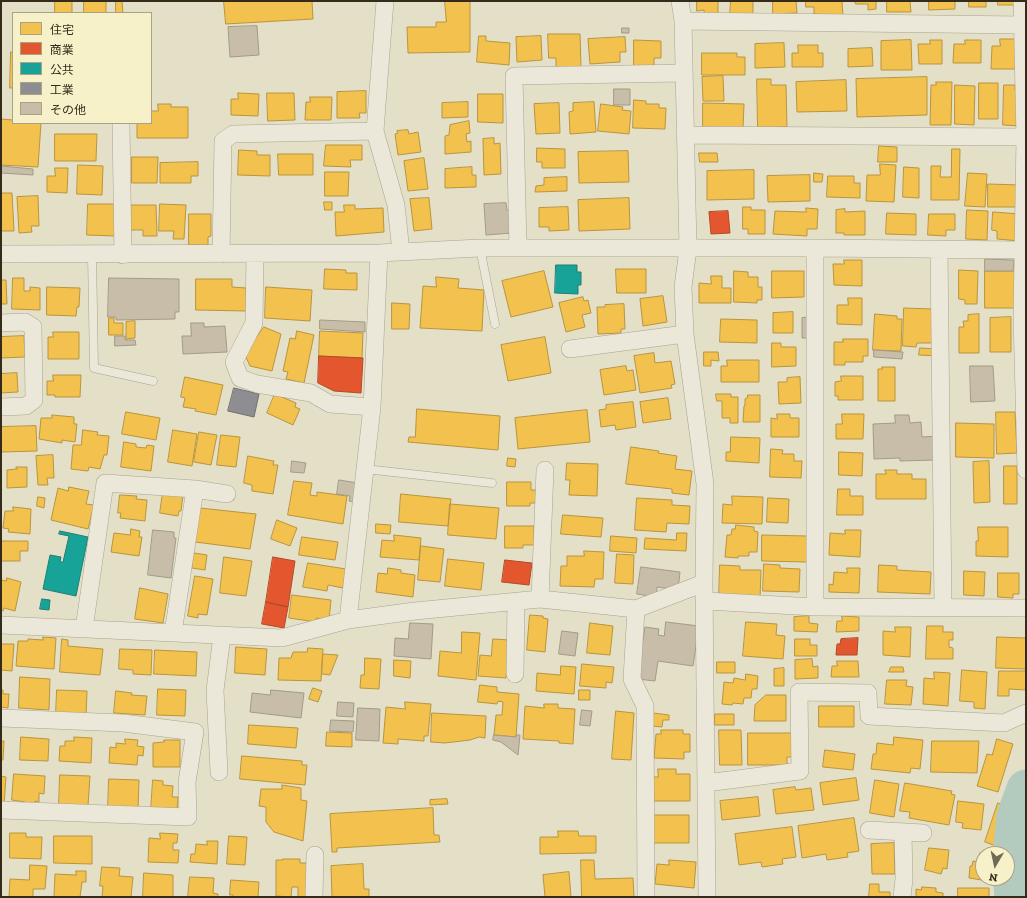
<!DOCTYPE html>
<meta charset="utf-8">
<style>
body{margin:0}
#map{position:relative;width:1027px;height:898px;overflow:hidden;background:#e3e0c7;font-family:"Zilla Slab","Noto Sans JP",serif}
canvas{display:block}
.frame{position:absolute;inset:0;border:2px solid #352b1a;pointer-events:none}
.legend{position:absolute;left:12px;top:12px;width:140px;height:112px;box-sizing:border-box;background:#f7f1ca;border:1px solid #a9a284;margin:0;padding:5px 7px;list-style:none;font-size:12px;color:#352b1a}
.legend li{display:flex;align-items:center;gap:8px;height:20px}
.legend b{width:20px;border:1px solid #a9a284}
.north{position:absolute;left:975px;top:846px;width:40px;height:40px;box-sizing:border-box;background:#f7f1ca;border:1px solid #a9a284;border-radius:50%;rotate:189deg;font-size:11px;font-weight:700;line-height:16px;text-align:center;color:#352b1a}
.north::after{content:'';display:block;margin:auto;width:14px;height:18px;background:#726a57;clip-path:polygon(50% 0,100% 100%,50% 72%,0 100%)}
</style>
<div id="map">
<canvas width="1027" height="898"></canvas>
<div class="frame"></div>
<ul class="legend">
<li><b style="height:11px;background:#f2c14e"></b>住宅</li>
<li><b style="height:11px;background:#e4572e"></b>商業</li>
<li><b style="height:11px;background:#17a398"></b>公共</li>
<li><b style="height:11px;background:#8d8d92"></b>工業</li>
<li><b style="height:11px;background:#c7bda8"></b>その他</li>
</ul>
<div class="north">N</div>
</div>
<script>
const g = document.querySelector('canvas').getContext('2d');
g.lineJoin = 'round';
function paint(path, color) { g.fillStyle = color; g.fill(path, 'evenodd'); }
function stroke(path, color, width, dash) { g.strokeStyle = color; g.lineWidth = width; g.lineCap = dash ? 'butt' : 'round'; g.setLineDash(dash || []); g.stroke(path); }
const homes = new Path2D(`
 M55,1H72V13H55Z
 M84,1H106V13H84Z
 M116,1H122L123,13H116Z
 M224,1H312L313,19L226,24Z
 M445,1H470V52L408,53L407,27H436V22H446Z
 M697,1H718V16H704V10L697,11Z
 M731,1H753V16L730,15Z
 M773,1H796L797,13L773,14Z
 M806,1H842L843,16L814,14V7H806Z
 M855,1H876V9L868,10V4H856Z
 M887,1H910L911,12H887Z
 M929,1H955V9L929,10Z
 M969,1H986V7H969Z
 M998,1H1014V5H998Z
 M548,34H580L581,68H556V58H549Z
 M479,36H486V41L510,43L509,65L477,62Z
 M541,36L542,60L517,62L516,37Z
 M625,37L626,52H620V62L590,64L588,39Z
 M1000,39H1018L1017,69H991L992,46H1000Z
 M634,40L661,41V58H654V69H634Z
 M911,40L912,70H881V41Z
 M930,40H942V64H919L918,44H930Z
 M965,40H981V63H953L954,44H965Z
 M784,43L785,67L755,68V44Z
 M798,45H818V53H823V67H792V53H798Z
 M872,48L873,66L848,67V49Z
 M11,52H13V88H10Z
 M702,53H737V57H745V75H702Z
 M723,76L724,101H703L702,77Z
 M927,77V115L857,117L856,79Z
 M757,79H771V85H786L787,127L758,128Z
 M846,80L847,111L797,112L796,82Z
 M936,82H952L951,125H930L931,85H936Z
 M979,83H998V119H979Z
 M955,85L975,86L974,125L955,124Z
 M1004,85H1015V90H1021L1020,126L1003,125Z
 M366,91V113H359L360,118H337V92Z
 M238,93L259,94L258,116L231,115V99H238Z
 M267,93H294L295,120L268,121Z
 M478,94H503V123L478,122Z
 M310,97H332L331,120H305L306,102H310Z
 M634,100L646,101V104H659V108H666L665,129L633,128Z
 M468,102V117L442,118V103Z
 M594,102L596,132L570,134L569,112L573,111V103Z
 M559,103L560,133L536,134L534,104Z
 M703,103L744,104L743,128L703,127Z
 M158,104H171V107H188V138H137V123H151V111H158Z
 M601,104L623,107L622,110L631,111L629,134L598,131Z
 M1,119L13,120V123H41L38,167L1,165Z
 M469,121L470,133L466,134L467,142L471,141V152L445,154V136L449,135L450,125Z
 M408,130L409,134L418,132L421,152L398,155L395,134L398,133L397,131Z
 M55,134H97L96,161H55Z
 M494,138V144L500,143L501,174L484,175L483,139Z
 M326,145H362V160H350L351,167L324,166Z
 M879,146L897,147V162H878Z
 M537,148L565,149V168H542V162H537Z
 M952,149H960L959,200H931V166H941L940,177H951Z
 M239,150L257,151V155H270V176L238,175Z
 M628,151L629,182L579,183L578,152Z
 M699,153H717L718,162H700Z
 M278,154H313V175H279Z
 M132,157H158L157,183H132Z
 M424,158L428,189L408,191L404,161Z
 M198,162V176H191V183H160V163Z
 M880,164L896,165L894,202L866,201L867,175H880Z
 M78,165L103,166L102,195L77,194Z
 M472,167V175H476V187L445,188V169Z
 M904,167L919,168V198L903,197Z
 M55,168H68L67,193L47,192V176H55Z
 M754,170V199L707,200V171Z
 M325,172H349L348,196H325Z
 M814,173L823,174L822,182H814Z
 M968,173L987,174L985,207L965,206Z
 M810,175V201L768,202L767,176Z
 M828,176H854V183H860V198L827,197Z
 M567,177V191L535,192L536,186L544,185V178Z
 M988,184L1021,185V207H988Z
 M1,193H12L14,231H1Z
 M38,196L39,226H31L32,232L19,233L17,197Z
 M429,198L432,229L414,231L410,199Z
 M629,198L630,229L579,231L578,200Z
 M324,202H332V210H325Z
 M88,204H114L115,236L87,235Z
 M160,204L186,205L184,239H173L174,231H159Z
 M131,205H156L157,236H143V230H131Z
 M344,205H355V209L383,208L384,232L336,236L335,212H344Z
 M568,207L569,230L549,231V227H539V208Z
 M743,207H751V210H765V234H748V229H743Z
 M806,208L818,209L817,229H807V236L773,234L775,211L806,212Z
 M845,209V212L865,211V235H844V233H836V210Z
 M967,210L988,211L987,240L966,239Z
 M993,212L1021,214L1020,241L997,239V231L992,230Z
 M887,213L916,214V235L886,234Z
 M189,214H211V236L208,237V245H189Z
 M929,214H955V230H946V236L928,235Z
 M844,260H862V286L834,285L833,264H844Z
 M325,269L346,270V273H357V290L324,289Z
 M616,269H646V293H617Z
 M959,270L978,271L977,304H965V300L959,299Z
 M544,271L553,307L511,317L502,281Z
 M734,271L748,272V277H758V287H762V300H757V303L734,302Z
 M772,271H804V297L772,298Z
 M985,271H1015L1014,308H985Z
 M711,276H722V288H731V303H699V283L711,284Z
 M436,277L459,279L458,288L484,290L482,331L420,328L423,286L436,287Z
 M13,278H24V291H30V287L40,288V310L12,309Z
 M196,279H232V287L246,288V311L196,310Z
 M1,280H6L7,304H1Z
 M47,287L80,288L79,307H77L76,316L47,315Z
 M266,287L312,290L310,321L265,318Z
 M663,296L667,322L643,326L640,299Z
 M583,297L584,301L588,300L591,313L582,315L585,327L566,332L559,303Z
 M848,298H862V325L837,324V305H848Z
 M392,303L410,304L409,329H392Z
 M624,304L625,329H621V333L598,334L597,307H605V305Z
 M904,308L933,309L932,343H917L916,347L903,346Z
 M793,312V333H773V313Z
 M875,314L897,316V319H902L901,351L873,350Z
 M979,314V353H959V327H964L963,321H968V315Z
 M1011,317V352H990V318Z
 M109,318H114V323H123V335H109Z
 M721,319L757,320V343L720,342Z
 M135,321V338L126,339V322Z
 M264,327L281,334L272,371L250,366L245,355Z
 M297,331L314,335L304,383L286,379L288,372L283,371L290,338L295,339Z
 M320,331L363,333L362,358L319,356Z
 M53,332H79V359H48V337H53Z
 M24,336L25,357L1,358V337Z
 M545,337L551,373L508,381L501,345Z
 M843,339H868V356H863V362H845V365H834V342H843Z
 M772,343H781V347H796V366L772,367Z
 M920,348L937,349V356L919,355Z
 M704,352H718L719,361L711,360V366H704Z
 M654,353L655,363L671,361L675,384L671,385L672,388L640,393L634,356Z
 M727,360H759V382H721V366H727Z
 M626,366L627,371L633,370L636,390L604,395L600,370Z
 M882,367H895V401H878V369H882Z
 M17,373L18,392L1,393V374Z
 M53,375H81L80,397H55V395H47V381H53Z
 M841,376H863V400H838V396H835V382L841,381Z
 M185,377L223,385L216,415L195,411L196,409L183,407L185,398L181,397Z
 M800,377L801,403L779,404L778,382H787V378Z
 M275,394L296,403L295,407L300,409L293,425L267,413Z
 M716,394H731V397H738V423H730V418H722V401H717Z
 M748,395H760V422H743L744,406L745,405V399L747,398Z
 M668,398L671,419L643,423L640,402Z
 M633,402L636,427L616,430L615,425L601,427L599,410L606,409V405Z
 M417,409L500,416L498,450L408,442L409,437H415Z
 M587,410L590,442L518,449L515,418Z
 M126,412L160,418L156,440L122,434Z
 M996,412H1015L1017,453L997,454Z
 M777,414H790V418H799V437H771V418L777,419Z
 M842,414H864L863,439H836V424H842Z
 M52,415L74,417V424H77L75,442L62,440V443L39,439L41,418H52Z
 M956,423L994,424V458L956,457Z
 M36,426L37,451L1,452V427Z
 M83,430L98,432L97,435L109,436L107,455H104L100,469L89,467L88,471L71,469L73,445H81Z
 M173,430L197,434L192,466L168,462Z
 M199,432L217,435L211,465L194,462Z
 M221,435L240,437L236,467L217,465Z
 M731,437L760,438L759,463L726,461V452H730Z
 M124,442L136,444V447L146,448L147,445L154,446L151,471L121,467Z
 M631,447L659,451L658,453L677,456L675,469L692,471L689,495L672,493V489L626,484Z
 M771,449L783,450L782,454H794V461H802L801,478L770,477Z
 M839,452L863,453L862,476L839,475Z
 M53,455L54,478H47L48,485H38L36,456Z
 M248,456L274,461L273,465H278L273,494L252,491V485L244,483Z
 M508,458L516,459L515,467L507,466Z
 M989,461L990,502L974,503L973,462Z
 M567,463L598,464L597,496L569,495L570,480H566Z
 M1004,466H1017V504H1004Z
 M16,467H27V487L7,488V470L17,469Z
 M885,470H897V474H912V479H926V499H876V474H886Z
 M294,481L312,483L310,495L317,496V492L347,496L343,524L288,515Z
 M507,482H531V490H536V503H530V506H507Z
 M69,487L89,491L86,504L94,505L88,529L51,520L58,488L68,491Z
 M838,489H850V496H863V515H837Z
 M163,492L183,495L181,511H179L178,516L160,513Z
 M401,494L451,499L448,526L399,522Z
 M120,495L137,496L136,499L147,500L145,521L120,518L121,513H118Z
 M732,496L763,497L762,524L722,523L723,504L732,505Z
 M38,497L45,498L44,508L37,506Z
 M637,498L672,500V505L690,506L689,524L667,523L666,532L635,530Z
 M768,498L789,499L788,523L767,522Z
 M450,504L499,508L496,539L448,535Z
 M13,507L31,509L30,534L8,532L9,529L3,528L5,511H13Z
 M200,508L256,514L250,549L195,542Z
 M563,515L603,518L601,537L561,534Z
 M277,520L297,528L290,546L271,539Z
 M376,524L391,525L390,534L376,533Z
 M736,525L754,527V531L758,532L757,552H749V556H738V558L725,557L727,535H731L732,529H735Z
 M505,526H534V545H523V548H505Z
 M978,527H1008V557L976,556V541H978Z
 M131,529L140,531L139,537H142L139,556L111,552L114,533L130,535Z
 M845,530H861L860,557L829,555L830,533L845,534Z
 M677,533H687L686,551L644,549L645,538L676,540Z
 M394,535L421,538L419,560L380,557L382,540L394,541Z
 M762,535L807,536V562L762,561Z
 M611,536L637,538L636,553L610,551Z
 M302,537L338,542L335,560L299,555Z
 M1,541H28V551H20V561H1Z
 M421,546L444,549L440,582L418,580Z
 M584,551L604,552L603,579H595L594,587L560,586L561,566H567V556H584Z
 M194,553L207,555L205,570L192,568Z
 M617,554L634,555L633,584L615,583Z
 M224,557L252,561L246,596L220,593Z
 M448,559L484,563L481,590L445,586Z
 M308,563L346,569L343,588L328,585L327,591L303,587Z
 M764,564L780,565V568L800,569L799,592L763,591Z
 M720,565L740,566V570H761L760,599L719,598Z
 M879,565L897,566V570L931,572L930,594L878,592Z
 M388,568L401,570V573L415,575L413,597L376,592L378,573L387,574Z
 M847,568H860L859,593L829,592V584L833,585L834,572L847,573Z
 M964,571L985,572L984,596L964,595Z
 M998,573H1019V594H1013V598L998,597Z
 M195,576L213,579L207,615L198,614V618L188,616Z
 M7,578L21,582L15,611L4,608L3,611L1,610V580L6,581Z
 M140,588L168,594L163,623L135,619Z
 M292,595L331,600L329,620L316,618V622L289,618Z
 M530,615L543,616V618L548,619L545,652L527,650Z
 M809,616V623L818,624L817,632L794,631V617Z
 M842,616L859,617V631L836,632L837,621H842Z
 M746,622L777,624L776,635L785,636L783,659L743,656Z
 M590,623L613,626L610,655L587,653Z
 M927,626H943V632H953V640H949V647L953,648V659H926Z
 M895,627H911L910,657L883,655V631L895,632Z
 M462,632L480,633L476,680L438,676L440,651L461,653Z
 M43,637L56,638L54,669L16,666L18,641H28V639L43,640Z
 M997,637L1026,638V669L996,668Z
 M62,639L68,640V646L103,649L100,675L60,672Z
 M493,639L509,640L506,678L478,676L480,655L491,656Z
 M795,639H810V645H817V656H795Z
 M1,644H14L12,671L1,670Z
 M236,647L267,649L265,675L235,673Z
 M308,648L323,649L321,681L278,680L279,658H291L293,652H307Z
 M120,649L152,650L151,675L133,674V670L119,669Z
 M155,650L197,652L196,676L154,674Z
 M323,654L338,655L330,675L322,674Z
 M365,658L381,659L379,689L360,688L361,675H364Z
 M812,659L813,667L818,666V678L795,679V660Z
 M394,660L411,661L410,678L394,676Z
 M837,661H858L859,677H831L832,666H837Z
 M717,662H735V673H717Z
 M582,664L614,667L612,683L606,682V688L580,686Z
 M561,666L576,667L574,694L536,691L537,673L560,675Z
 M891,667H903L904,672H889Z
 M784,668V686H774V669Z
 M962,670L987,672L985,709L974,708V702L960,701Z
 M999,671H1026V690L1009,689V696H998Z
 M934,672L950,673L948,706L923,704L924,678L934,679Z
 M746,674L758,676L757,689H752L751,698H744L743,704L733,703L732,705L722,704L724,682L733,683L734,678L745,680Z
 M20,677L50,679L49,710L19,708Z
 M887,680H907L906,686L913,687L911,705L885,704Z
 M480,685L497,687V692L519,694L516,737L494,735L496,715H502L503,702L498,701L497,704L478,702Z
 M313,688L322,691L318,702L309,699Z
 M158,689L186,690L185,716L157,715Z
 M1,690H3V694H9L8,708L1,707Z
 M57,690L87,691L86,717L56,715Z
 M579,690H590V700H579Z
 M116,691L132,693L131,695L147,696L145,715L114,713Z
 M766,695H786V721H754L755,705Z
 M405,702L431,704L428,736H424V741L398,739V744L383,743L386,707L405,709Z
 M544,704H558V708L575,709L573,744L559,743V741L523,739L525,706L544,708Z
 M819,706H854V727H819Z
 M616,711L634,713L631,760L612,759Z
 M432,713L486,716L485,738L479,737L470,740L445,743L431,742Z
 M653,713L669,715V720H663L662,727L651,726Z
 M715,714H734V725H715Z
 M249,725L298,728L296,748L248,744Z
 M661,730H683V734H690V752H684V759L654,758L656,734H661Z
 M719,730H741L742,765H720Z
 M327,732L352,733V747L326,746Z
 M748,733H792V757H787V765H748Z
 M21,737L49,739L48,761L20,760Z
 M74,737L92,738L91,763L59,761L60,746H65V741H74Z
 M894,737L923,740L920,769L911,768L910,773L871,769L873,754H876L877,743L893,745Z
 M125,739L138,740L137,746L144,747L143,756L138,755L137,765L109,763L110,747L116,748V743L125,744Z
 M997,739L1013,744L998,792L977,786L987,754L992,755Z
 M164,740H180V767H153V743L164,742Z
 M1,741H4L3,760H1Z
 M932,741H979L977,773L931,772Z
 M825,750L855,754L853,770L823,767Z
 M242,756L302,761V765H307L305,785L240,779Z
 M658,769H676V774H690V801H654L653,777H658Z
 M14,774L45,776L44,794L39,793V802L35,801L34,805L25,804V802L12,800Z
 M60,775L90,776L88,806L59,805Z
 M1,776L6,777L4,805H1Z
 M856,778L859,800L823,805L820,783Z
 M109,779L139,780L138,810L108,809Z
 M153,780L163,781V785L173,786L172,797H178L177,811L151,810Z
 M875,780L899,784L894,817L870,813Z
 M905,783L952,791L951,794L955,795L949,825L909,818L910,812L900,811Z
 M282,785L301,788V800L307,801L303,841L274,832L266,822V807L259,806L261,789H282Z
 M795,787L796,790L811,788L814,810L776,814L773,790Z
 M758,797L760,816L722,820L720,801Z
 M447,799L448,804L430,805V800Z
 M958,801L984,804L981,830L962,828L963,823L956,822Z
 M998,803L1008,807L996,846L985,842Z
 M433,808L434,835H439L440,842L337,848V852H332L330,814Z
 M651,815H689V843H651Z
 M854,818L859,851L847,853L848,857L827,860L826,854L802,858L798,826Z
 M792,827L796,857L782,859L783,864L762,867L761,862L739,865L735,834Z
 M558,831H578L579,836H596V853L540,854V837H558Z
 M10,833H26V837H42L41,859L10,858Z
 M160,833L178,834L177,843H173V850H179L178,863L148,862L149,838L160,839Z
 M54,836H92V864L54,863Z
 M229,836L247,837L245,865L227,864Z
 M207,841H218L217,864L190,862L191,854H195L196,844L207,845Z
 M894,843L895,874H872L871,844Z
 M929,848L949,850L947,869L943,868L941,874L925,870Z
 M980,853L990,854H983V878H988V881L969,878L970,866H972L973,861L980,862Z
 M283,859H300V863H308L307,897H298V887H292L291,897L276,896V860H282Z
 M581,860H594L595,879L633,878L634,897H582Z
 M669,860L696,862L694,888L655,884L657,864L669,865Z
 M363,864L364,889H369V897H332L331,866Z
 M30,865L47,866L45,889H33V897H9L10,879L29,880Z
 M102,867L120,868L119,876L133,877L131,897H102L103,886H100Z
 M76,871H86V882H82L80,897H54L55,874L76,875Z
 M569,872L571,897H545L543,875Z
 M144,873L173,875V897H143Z
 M190,877L214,878L213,893L218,894V897H188Z
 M231,880L259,882L258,897H233V895H230Z
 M870,884H879V892H890V897H869Z
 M922,887L936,888V892L943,893V897H916V889L921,890Z
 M958,888H989V897H958Z`);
paint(homes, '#f2c14e');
stroke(homes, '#b9943e', 1);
const shops = new Path2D(`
 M728,211L730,233L711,234L709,212Z
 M319,356L363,358L361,393L334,391L318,383Z
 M273,557L295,561L288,607L266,602Z
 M505,560L532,563L529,585L502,582Z
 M266,602L288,607L284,628L262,624Z
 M858,638L857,655H836L837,644H840L841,639Z`);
paint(shops, '#e4572e');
stroke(shops, '#b04a28', 1);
const public = new Path2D(`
 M556,265H577V272H581V285H578V294L555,293Z
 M60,531L88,537L76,596L43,589L50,555L61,557L60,562H63L69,536L59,534Z
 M42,599L50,600L49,610L40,609Z`);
paint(public, '#17a398');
stroke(public, '#207f72', 1);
const industry = new Path2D(`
 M234,388L259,394L254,417L228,411Z`);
paint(industry, '#8d8d92');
stroke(industry, '#73706e', 1);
stroke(new Path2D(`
 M1014,897L1011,865L1016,816L1026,789`), '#b3cabf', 39);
const building = new Path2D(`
 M257,26L259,55L230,57L228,27Z
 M622,28H629V33H622Z
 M614,89H630V105H614Z
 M1,166L33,169V175L1,173Z
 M506,203L507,210H511L512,233L486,235L484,204Z
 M985,259L1014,260L1013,271H985Z
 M109,278L179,279V312H175V319L116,320V317H108Z
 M811,317V338H802V318Z
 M320,320L365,322V332L320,329Z
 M191,323H204V327L225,326L227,352L183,354L182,336H191Z
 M115,336H125V340H135L136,345L115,346Z
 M874,350L903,352L902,359L874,357Z
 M970,366H993L995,401L971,402Z
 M895,415H909L910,423L921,422L922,437L937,436V460L900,461V458L874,459L873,424L895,423Z
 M292,461L306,463L304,473L291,472Z
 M339,480L358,483L355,502L349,501L350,496L337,494Z
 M153,530L174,532V538H176L171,578L148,575Z
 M641,567L680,572L678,590L657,587L656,597L637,594Z
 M666,622L699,626L693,666L658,661L655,681L637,679L645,627L659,629L658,635L664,636Z
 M410,623L433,624L431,659L394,656L395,638L408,639Z
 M562,631L578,633L575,656L559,654Z
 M271,690L304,693L301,718L250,712L252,693L270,695Z
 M338,702L354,703L353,717L337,716Z
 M358,708L380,709L379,741L356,740Z
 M582,710L592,711L590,726L580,725Z
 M331,720L354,721L353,732L330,731Z
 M494,735L516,737V735H520L518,755L501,742L493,740Z`);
paint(building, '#c7bda8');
stroke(building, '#a39a87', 1);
const service = new Path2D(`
 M480,248L495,324
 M92,255L94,368L153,381
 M365,469L492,483`);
const minor = new Path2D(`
 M385,1L375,131L396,205L401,252
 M680,1L683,21L688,249L683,287L685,334L705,484L704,583L707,897
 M1022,1L1025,137L1022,317L1026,470
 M683,21L1023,25
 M121,123L123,255
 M685,135L1025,137
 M518,248L514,76L683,73
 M939,250L943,607
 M1,254L379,253L480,248H815L1023,250
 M221,254L223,141L233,134L375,131
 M255,254L254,323L234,362L240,378L257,384L311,393L330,404L372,407
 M1,323L25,322L33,327L34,400L26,406L1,407
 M570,349L685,334
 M540,599L545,470
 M705,601L815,607L1026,608
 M815,607V248
 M636,609L632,679L645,706L646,897
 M348,620L372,407L379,253
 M1,625L282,638L348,620L415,611L540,599L636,609L704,583
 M84,629L105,483L195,489L227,494
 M173,633L195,489
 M515,674L516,602
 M1,718L123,723L195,732L187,782L188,817L1,810
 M219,772L215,690L222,636
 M706,783L800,771L799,692L868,693L869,716L1004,723L1026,713
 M869,830L923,833
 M314,897L315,855
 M902,897L904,879L903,833`);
stroke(service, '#a7a391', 9);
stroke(minor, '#a7a391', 18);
stroke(service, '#ebe8da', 8);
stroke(minor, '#ebe8da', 17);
</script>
